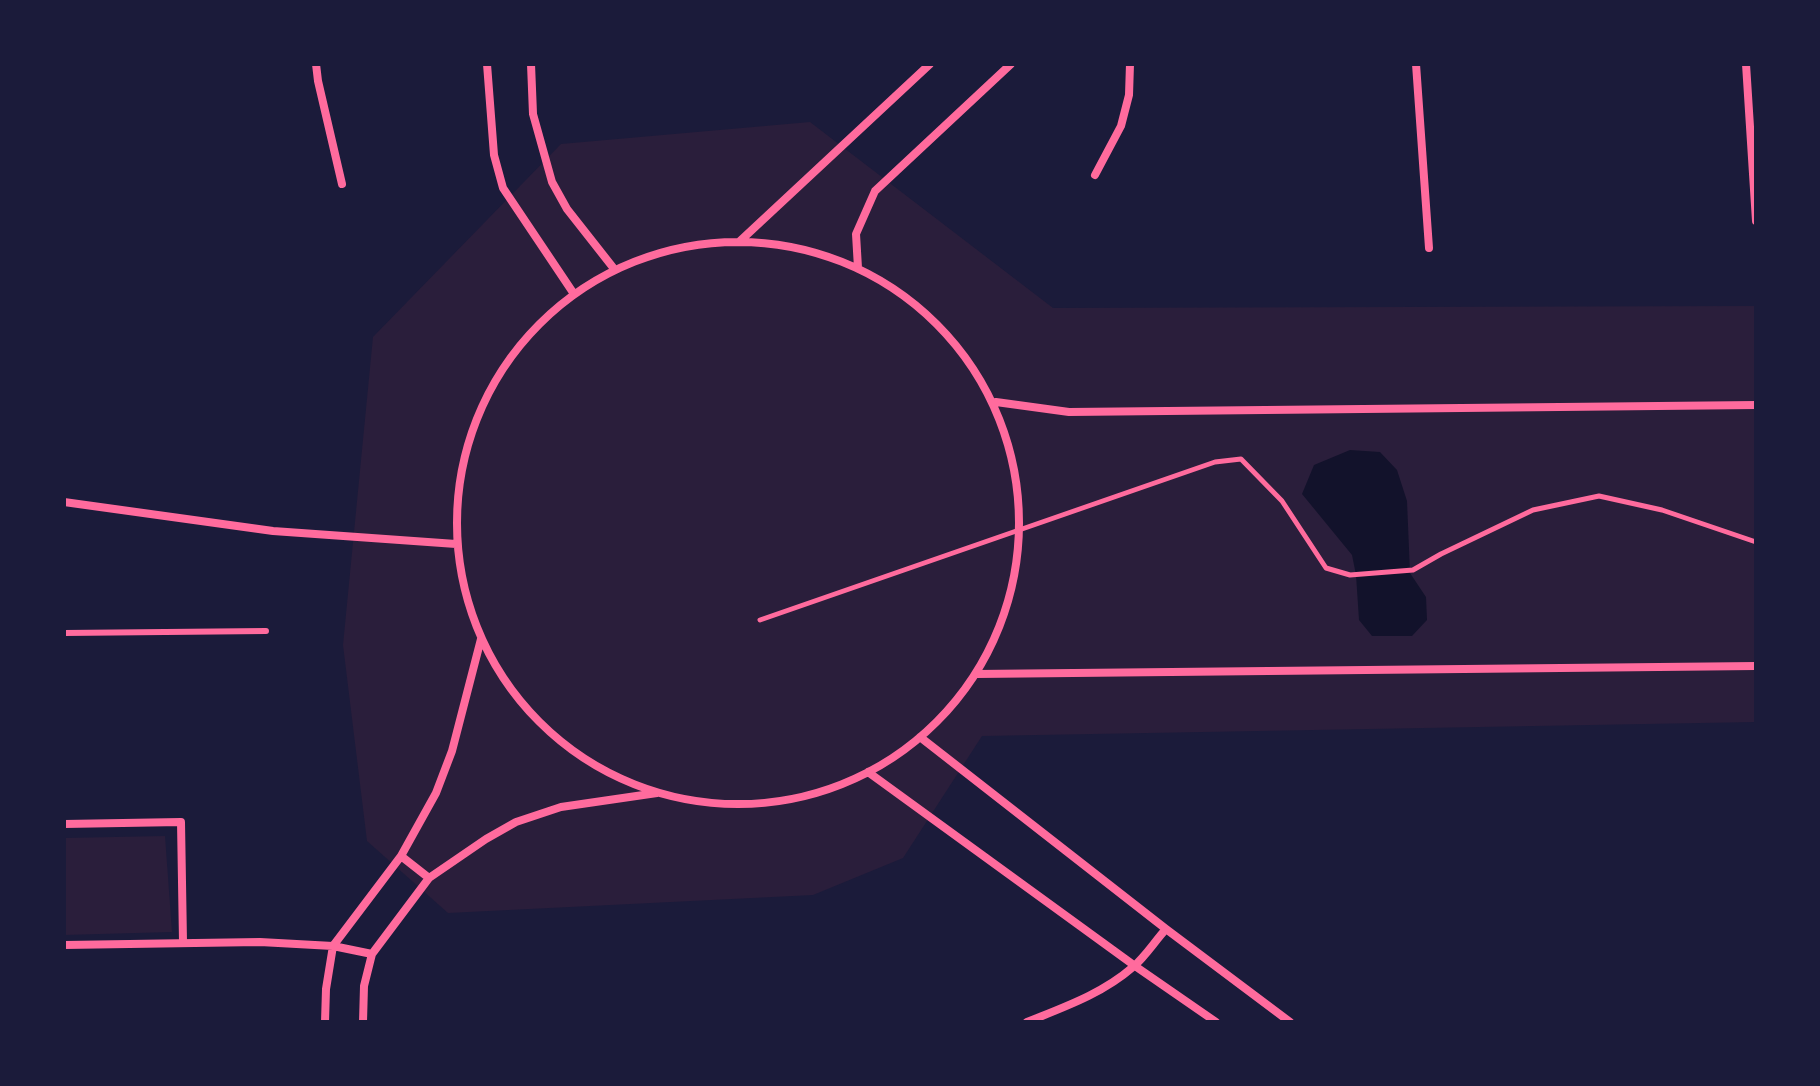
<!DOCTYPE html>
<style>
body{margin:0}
#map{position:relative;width:1820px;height:1086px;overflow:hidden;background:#1b1b3a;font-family:Inter,sans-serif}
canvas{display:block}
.frame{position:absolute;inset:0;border:66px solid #1b1b3a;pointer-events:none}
</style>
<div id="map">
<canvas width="1820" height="1086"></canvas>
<div class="frame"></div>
</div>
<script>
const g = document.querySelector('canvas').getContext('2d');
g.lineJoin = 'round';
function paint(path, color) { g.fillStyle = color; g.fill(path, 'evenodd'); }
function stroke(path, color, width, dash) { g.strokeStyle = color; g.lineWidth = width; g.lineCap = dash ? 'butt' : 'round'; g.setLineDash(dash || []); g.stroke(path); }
paint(new Path2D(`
 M810,122L1053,308L1756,306V722L982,736L903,858L813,895L448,913L367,841L343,645L373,337L561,144Z
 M165,836L172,932L64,935V838Z`), '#2a1e3b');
paint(new Path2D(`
 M1350,450L1380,452L1397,470L1407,501L1410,573L1426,597L1427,620L1412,636H1372L1359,620L1356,575L1352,555L1302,494L1314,465Z`), '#12122b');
stroke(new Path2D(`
 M760,620L1215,462L1241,459L1282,501L1326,568L1350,575L1413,570L1441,554L1533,510L1599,496L1662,510L1756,542`), '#ff6b9d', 5);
stroke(new Path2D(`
 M64,633L266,631`), '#ff6b9d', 6);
stroke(new Path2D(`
 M316,64L318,81L342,184
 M487,64L494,155L503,188L574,294
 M531,64L533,114L552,182L567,209L615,270
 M1416,64L1429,248
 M1746,64L1756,221
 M1095,175L1121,126L1129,95L1130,64
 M739,242L930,64
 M457 523a281 281 0 1 1 562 0a281 281 0 1 1-562 0Z
 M858,268L856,234L875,191L1011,64
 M996,402L1069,412L1756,405
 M64,502L273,531L456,544
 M976,674L1756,666
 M920,737L1166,929L1290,1022
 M868,772L1135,966L1216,1022
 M64,824L181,822L183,942
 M401,856L429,878
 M64,945L260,942L333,946L372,954
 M325,1022L326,989L333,946L401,856L436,793L452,751L481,639
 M363,1022L364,986L372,954L429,878L486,839L516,822L561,807L657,793
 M1027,1022C1064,1007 1102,994 1133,967C1145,957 1155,941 1166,929`), '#ff6b9d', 8);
</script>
